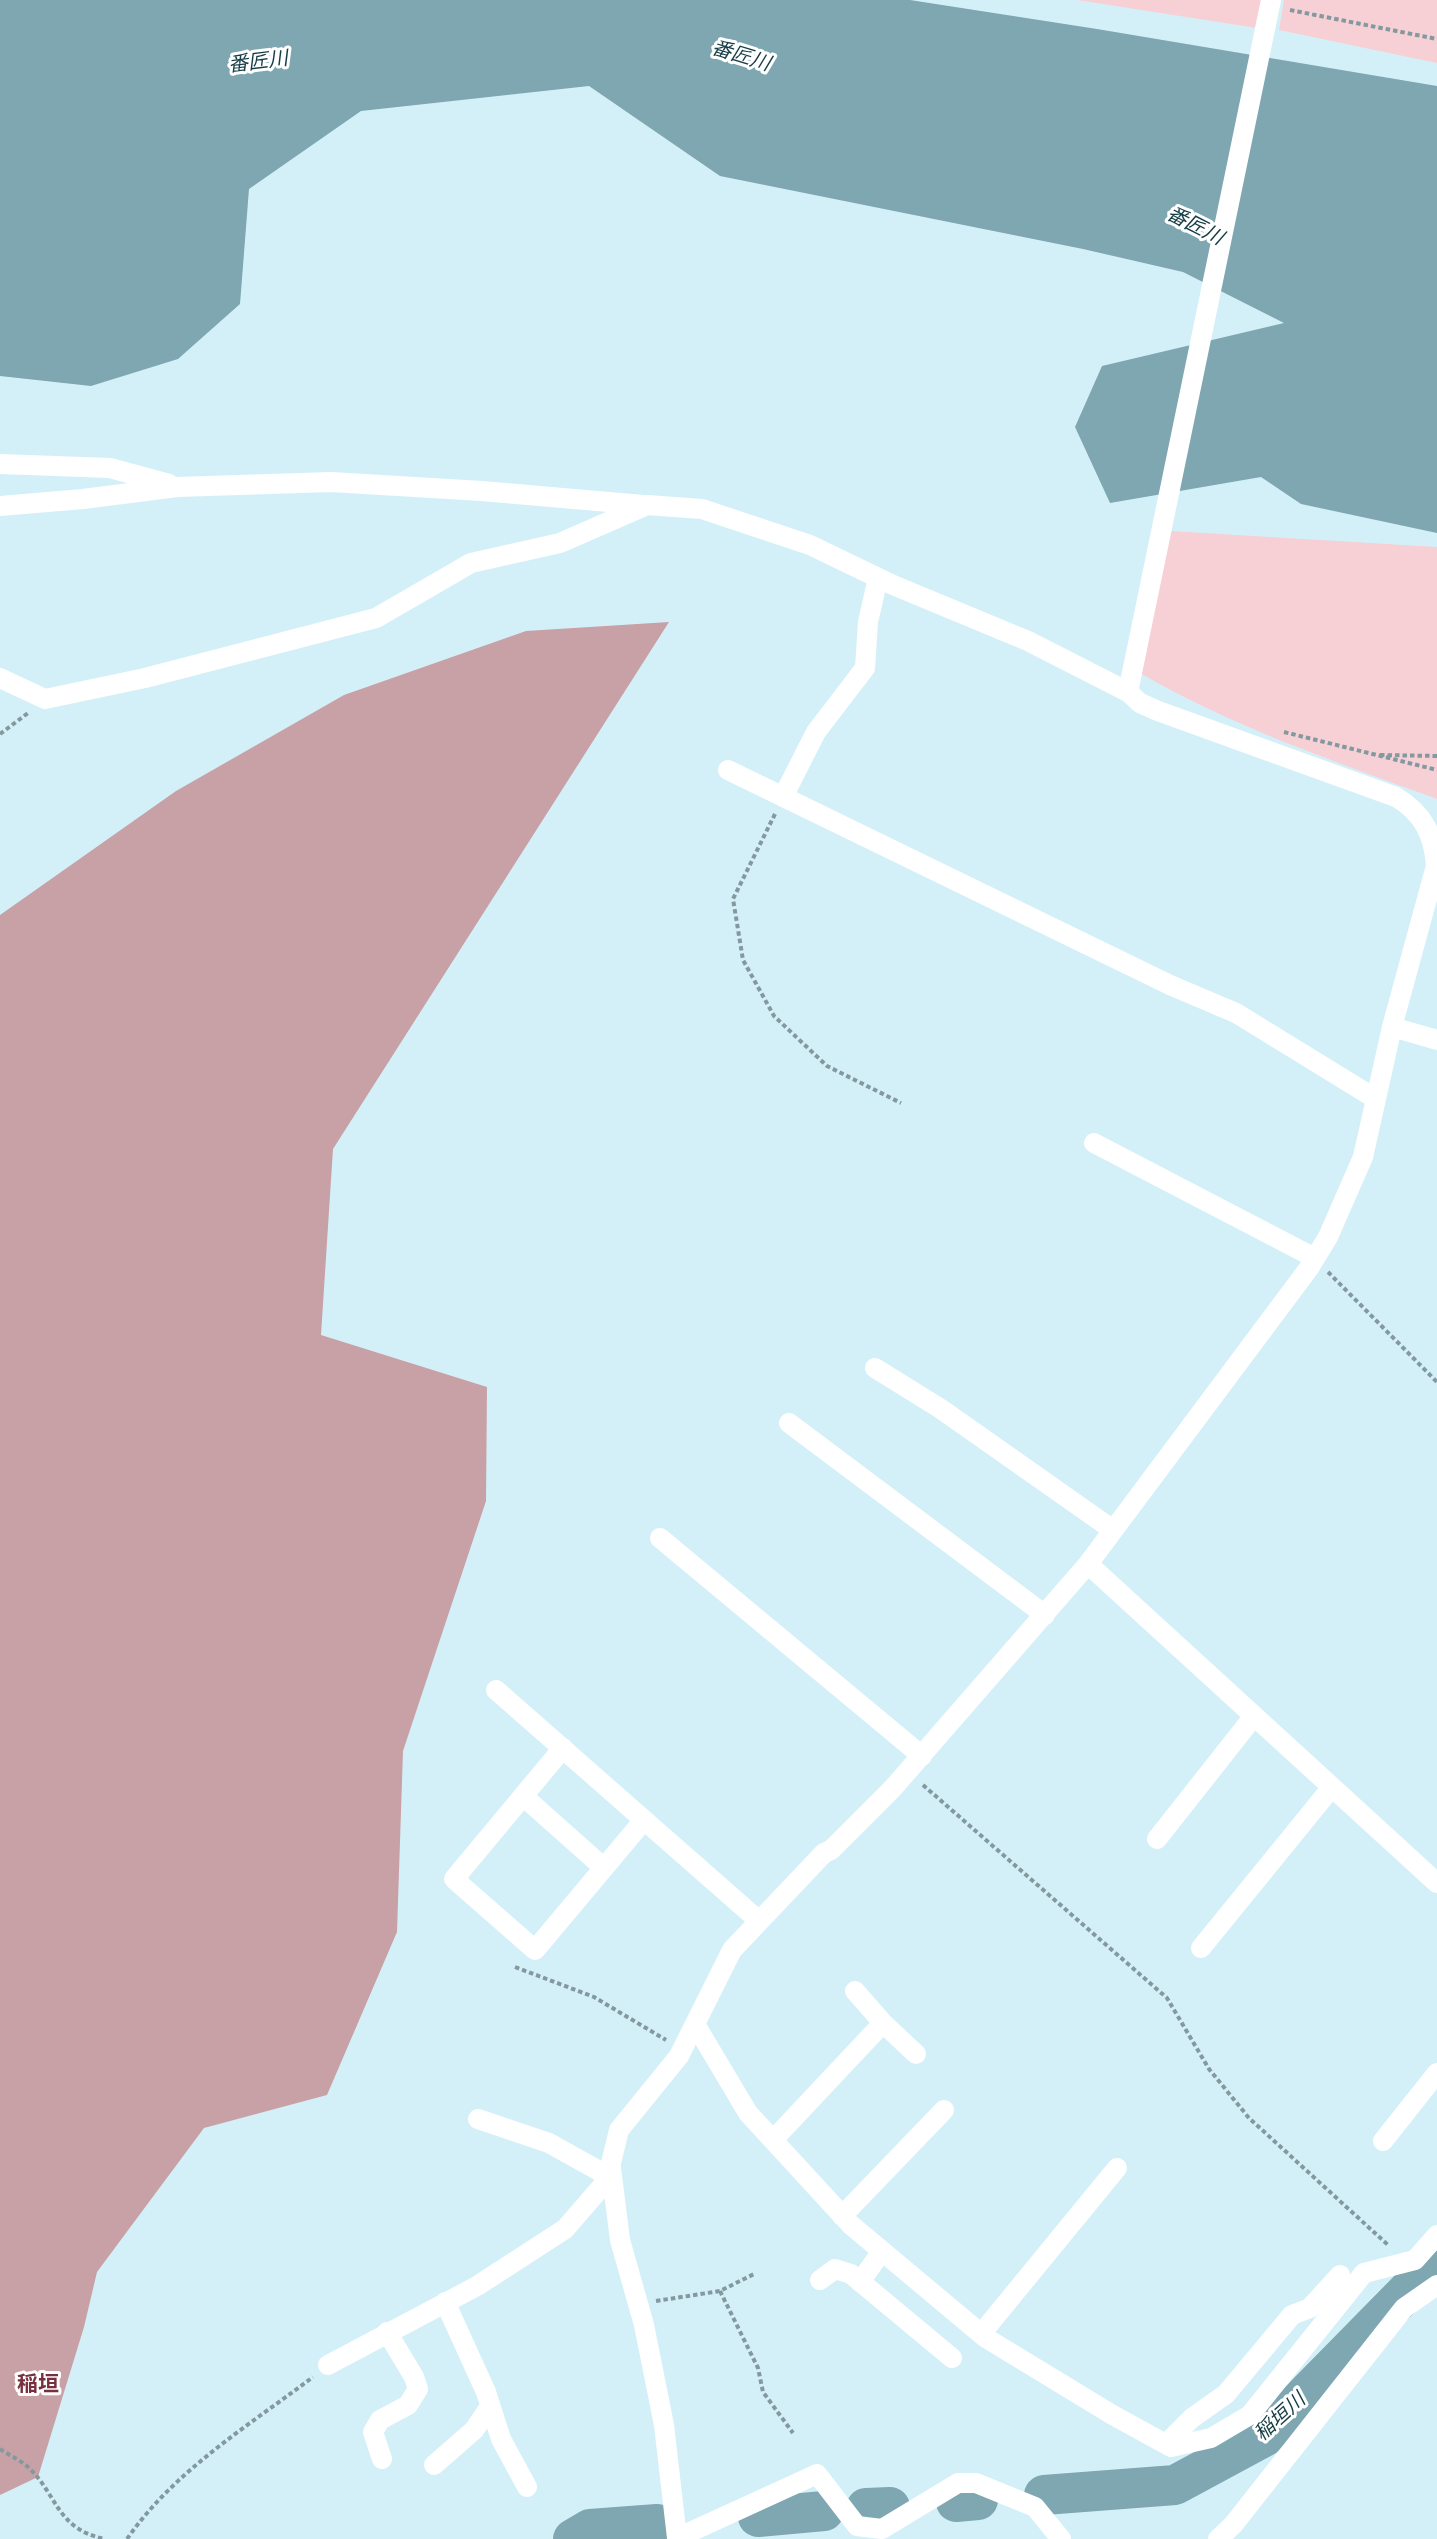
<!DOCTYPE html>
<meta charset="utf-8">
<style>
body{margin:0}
canvas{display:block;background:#d3f0f8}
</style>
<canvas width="1437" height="2539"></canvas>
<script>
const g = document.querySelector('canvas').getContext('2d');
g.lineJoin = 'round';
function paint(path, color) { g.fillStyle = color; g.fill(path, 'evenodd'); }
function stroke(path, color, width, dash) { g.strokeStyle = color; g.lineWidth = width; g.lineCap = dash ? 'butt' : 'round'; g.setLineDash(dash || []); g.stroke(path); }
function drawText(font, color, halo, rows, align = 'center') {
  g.font = font + ' "Alegreya Sans","Noto Sans JP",sans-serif'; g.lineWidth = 6; g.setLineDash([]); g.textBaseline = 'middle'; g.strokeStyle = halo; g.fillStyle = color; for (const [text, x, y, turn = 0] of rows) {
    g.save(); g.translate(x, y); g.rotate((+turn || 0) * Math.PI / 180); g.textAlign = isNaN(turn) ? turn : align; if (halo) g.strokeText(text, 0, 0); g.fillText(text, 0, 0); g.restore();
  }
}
paint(new Path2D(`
 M1077,0H1263L1257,28Z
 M1284,0H1437V63L1279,30Z
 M1171,531L1437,547V799C1336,762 1233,727 1140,673Z`), '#f7d0d5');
paint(new Path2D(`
 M669,622L333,1149L321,1335L487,1387L486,1501L403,1751L397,1932L327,2095L204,2128L97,2272L84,2327L38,2477L0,2495V915L176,791L344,695L526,631Z`), '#c8a1a6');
paint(new Path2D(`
 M0,0H910L1097,29L1437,86V533L1301,504L1261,477L1110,503L1075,427L1102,366L1284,323L1183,272L1083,249L720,176L589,86L361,111L249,189L240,304L178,359L91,386L0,376Z`), '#7ea7b1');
stroke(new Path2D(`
 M1044,2495L1175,2485L1264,2437L1437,2261
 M956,2502L978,2500
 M866,2508L890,2507
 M758,2517L824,2511
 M573,2539L590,2529L657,2524`), '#7ea7b1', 40);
stroke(new Path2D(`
 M1290,10L1437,39
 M1284,732L1437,770
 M0,734L28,713
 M1380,755L1437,756
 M775,814L733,899L743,960L774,1016L827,1066L901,1103
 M1328,1272L1437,1382
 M923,1785L1167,1998L1209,2069L1249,2118L1388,2245
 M515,1967L594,1997L666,2040
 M720,2291L758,2368L763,2392L793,2433
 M656,2301L720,2291L756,2273
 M0,2449C9,2455 20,2460 28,2467C58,2495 56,2529 105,2539
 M127,2539C174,2471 248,2426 313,2377`), '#84999f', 4, [4.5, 3]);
stroke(new Path2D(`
 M0,464L110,468L169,484
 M0,506L83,499L177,487L331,482L482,491L643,505
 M0,678L45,699L145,678L376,618L471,563L560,543L647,505L702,509L810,545L893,585L1028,641L1128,692
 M728,770L1170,985L1236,1013L1376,1099
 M783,797L816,732L865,668L868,622L878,578
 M1392,1027L1437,1040
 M1094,1143L1315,1258
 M875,1368L941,1409L1113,1530
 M789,1423L1045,1615
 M660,1538L922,1756
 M1088,1564L1437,1883
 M496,1690L758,1920
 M563,1748L454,1879L535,1950L644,1820
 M523,1796L604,1868
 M1157,1839L1254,1716
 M1201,1948L1332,1787
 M855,1991L883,2023L916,2054
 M695,2024L748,2113L851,2225L986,2338L1111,2414L1171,2447L1211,2438L1250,2415L1364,2273L1415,2260L1437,2235
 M478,2119L549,2143L610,2177
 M773,2140L883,2023
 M1383,2141L1437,2073
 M611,2168L620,2240L644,2325L664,2425L677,2538L817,2474L857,2526L882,2529L958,2483H976L1035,2507L1061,2539
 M842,2216L944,2110
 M820,2280L835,2269L851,2274L952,2358
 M860,2282L882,2251
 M445,2302L486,2392L501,2439L527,2487
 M981,2334L1117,2168
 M328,2365L477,2286L565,2229L610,2177L611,2163L619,2130L679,2056L732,1950L824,1853L831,1850L893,1788L1088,1564L1309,1268L1328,1237L1363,1157L1392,1027L1436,866C1434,835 1423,813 1396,797L1158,711L1140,703L1128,692L1271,0
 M1166,2444L1192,2418L1226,2394L1292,2315L1310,2308L1340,2275
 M382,2459L373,2432L380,2420L408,2405L418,2389L414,2377L387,2332
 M434,2465L474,2430L489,2408
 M1218,2539L1233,2525L1404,2308L1437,2285`), '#fff', 20);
drawText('italic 20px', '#153d45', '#fff', [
 ["番匠川",741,56,17],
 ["番匠川",258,62,-7],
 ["番匠川",1195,226,27],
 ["稲垣川",1280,2417,-42]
]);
drawText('bold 21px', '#77303e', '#fff', [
 ["稲垣",38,2385]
]);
</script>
